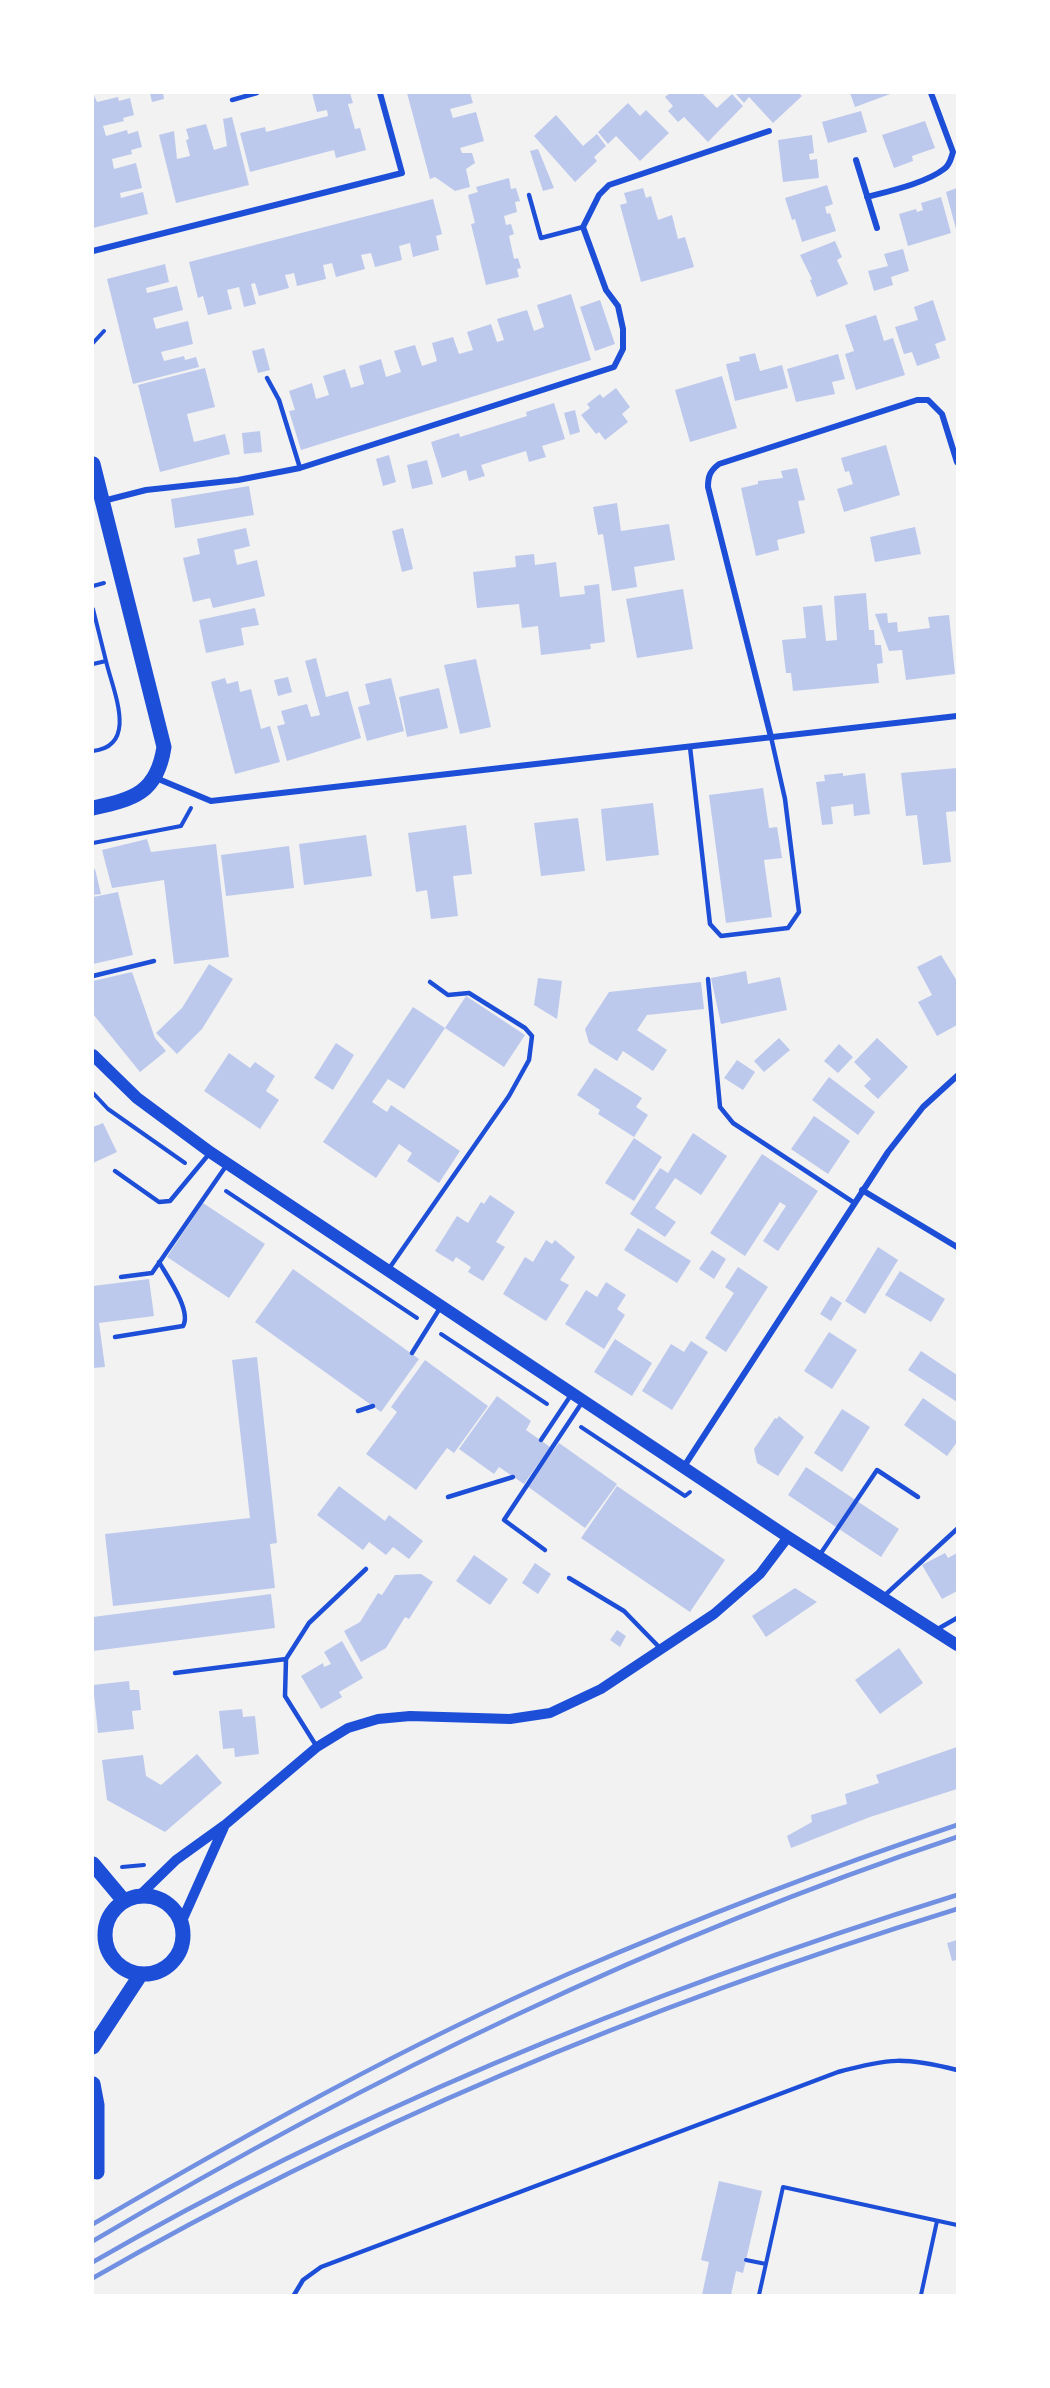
<!DOCTYPE html>
<style>
body{margin:0}
#map{position:relative;width:1050px;height:2388px;overflow:hidden;background:#f2f2f2;font-family:"Alegreya Sans",sans-serif}
canvas{display:block}
.frame{position:absolute;inset:0;border:94px solid #fff;pointer-events:none}
</style>
<div id="map">
<canvas width="1050" height="2388"></canvas>
<div class="frame"></div>
</div>
<script>
const g = document.querySelector('canvas').getContext('2d');
g.lineJoin = 'round';
function paint(path, color) { g.fillStyle = color; g.fill(path, 'evenodd'); }
function stroke(path, color, width, dash) { g.strokeStyle = color; g.lineWidth = width; g.lineCap = dash ? 'butt' : 'round'; g.setLineDash(dash || []); g.stroke(path); }
paint(new Path2D(`
 M93,93L97,102L118,97L119,101L130,98L134,115L123,118L124,121L103,126L106,136L127,130L128,134L138,131L142,147L131,150L132,154L112,159L114,169L136,163L142,188L120,193L121,198L143,192L148,214L93,228Z
 M150,93H163L164,99L152,102Z
 M312,93H350L353,103L348,104L355,129L360,128L366,150L336,158L334,150L250,172L240,133L265,127L266,132L328,116L327,110L317,112Z
 M407,93H470L473,103L450,109L453,118L476,112L484,141L460,148L462,153H472L475,163L466,169L470,187L455,191L435,177L430,179Z
 M670,93H702L717,108L732,94L743,106L708,142L684,117L678,122L668,111L673,106L665,97Z
 M735,93H799L802,96L773,123L749,97L744,103Z
 M850,93H893L855,107Z
 M628,103L640,116L646,110L669,133L640,161L616,136L608,144L598,132Z
 M861,111L867,132L828,143L822,122Z
 M556,115L583,146L597,134L606,146L594,157L597,161L575,182L534,136Z
 M232,117L249,185L176,203L159,135L174,131L177,159L190,156L186,140L189,139L186,129L206,124L214,150L227,146L223,119Z
 M925,121L935,148L912,156L913,161L894,168L882,135Z
 M812,135L814,153L809,154L810,160L817,159L819,178L783,182L778,140Z
 M538,149L554,188L543,191L530,151Z
 M509,178L511,189L516,188L520,201L515,202L517,212L504,216L506,225L511,224L514,234L509,236L514,259L518,258L521,268L517,269L519,277L486,285L471,224L475,223L468,195L478,192L476,187Z
 M827,185L833,204L825,207L827,214L830,213L836,231L802,242L795,219L792,220L785,198Z
 M643,188L646,198L651,196L658,220L672,215L678,239L685,237L694,267L641,282L620,205L627,203L624,193Z
 M957,188V229H956L946,192Z
 M941,197L951,233L908,246L899,214L916,209L917,212L923,210L921,203Z
 M433,199L442,234L436,236L439,250L413,257L410,243L399,246L402,260L375,267L371,253L361,255L365,269L336,277L332,263L328,264L323,265L326,279L297,286L294,273L290,274L285,275L289,288L259,296L255,283L251,284L256,304L244,307L239,287L227,290L232,309L208,315L203,296L198,298L189,262Z
 M835,241L842,257L837,260L848,284L817,297L810,280L812,279L800,255Z
 M903,249L909,271L891,277L893,285L874,291L868,271L888,266L884,254Z
 M165,264L169,282L146,288L147,293L177,286L183,310L153,318L156,329L188,321L193,344L161,352L164,361L184,356L185,360L196,357L199,367L133,384L107,279Z
 M571,294L591,360L301,450L289,411L295,410L289,391L312,383L316,399L329,395L323,376L345,369L351,388L364,384L359,366L381,359L386,377L401,372L394,351L415,345L422,366L437,361L432,343L453,337L459,354L473,350L467,332L491,324L497,342L504,340L497,319L527,310L534,331L544,327L537,305Z
 M600,300L615,344L595,351L580,307Z
 M933,300L946,340L935,344L940,358L917,366L912,352L904,354L895,327L918,320L914,307Z
 M876,315L884,341L893,338L905,375L856,390L845,354L854,351L845,325Z
 M264,348L270,370L258,373L252,351Z
 M755,353L760,371L782,365L788,388L735,401L726,364L740,361L739,357Z
 M838,354L845,379L832,382L835,394L796,402L787,369Z
 M205,368L215,407L187,414L194,442L225,434L230,454L160,472L138,385Z
 M722,376L737,428L690,442L675,390Z
 M616,388L630,407L622,414L628,422L605,440L599,432L596,434L581,415L590,408L587,404L600,394L603,398Z
 M554,403L565,439L542,446L546,457L529,462L526,451L481,465L485,476L469,481L466,470L442,478L431,442L459,433L460,437L527,416L526,412Z
 M575,410L580,432L570,435L564,413Z
 M260,431L262,452L244,454L242,433Z
 M886,445L900,495L844,512L837,489L853,484L849,471L845,472L841,458Z
 M389,455L396,482L383,486L376,459Z
 M427,460L433,484L412,489L407,465Z
 M797,468L805,500L798,501L805,533L777,540L779,550L756,556L741,488L758,484V481L783,478L781,471Z
 M249,486L254,515L175,528L171,499Z
 M617,503L621,531L669,524L675,560L634,567L637,587L612,591L603,534L598,535L593,507Z
 M915,527L921,554L875,562L870,537Z
 M246,528L250,546L234,550L237,565L257,560L265,596L213,608L210,598L193,602L183,558L200,554L197,539Z
 M403,528L413,569L402,572L392,531Z
 M534,554L535,565L556,562L560,597L585,594L584,586L599,584L605,642L590,644L591,649L541,655L538,626L522,628L519,604L477,608L473,572L516,567L515,556Z
 M683,589L693,649L637,658L626,599Z
 M866,593L869,630H874L875,645H881L883,663L877,664L879,683L793,691L791,673H786L782,640L806,638L803,607L822,605L826,641L837,640L834,596Z
 M255,608L259,625L241,628L244,645L206,653L199,620Z
 M887,613L888,623L897,622L898,632L930,628L928,617L949,615L955,674L906,680L902,650L889,651L875,614Z
 M316,658L326,697L348,691L361,738L287,761L277,726L285,724L281,711L307,704L311,717L320,715L305,661Z
 M476,659L491,727L460,734L444,665Z
 M288,677L292,692L278,696L274,680Z
 M225,678L227,684L238,681L240,692L251,689L261,729L270,726L280,762L235,774L211,682Z
 M391,678L404,731L367,741L358,707L370,704L365,684Z
 M439,688L448,728L407,737L399,697Z
 M957,768V811L946,812L951,862L923,865L917,815L906,816L901,773Z
 M843,773V776L865,773L870,814L854,816L853,804L831,807L833,824L822,825L816,782L825,781L824,775Z
 M763,788L769,828L777,827L782,858L764,860L772,917L726,923L709,795Z
 M653,803L659,855L606,861L601,809Z
 M578,818L585,871L541,876L534,823Z
 M466,825L472,874L453,876L458,916L431,919L427,890L416,892L408,833Z
 M366,835L372,876L304,885L299,844Z
 M147,839L151,852L216,844L229,957L174,964L164,880L112,888L102,850Z
 M289,846L294,888L226,896L221,855Z
 M95,869L101,894L93,895V870Z
 M118,892L133,955L93,964V897Z
 M941,955L957,981V1025L937,1036L918,1002L932,995L917,967Z
 M209,964L233,979L202,1029L177,1054L156,1033L182,1008Z
 M746,971L748,984L780,977L787,1010L721,1024L711,978Z
 M132,972L155,1038L166,1051L140,1072L93,1014V981Z
 M538,978L562,981L557,1019L534,1005Z
 M701,982L704,1009L647,1015L637,1030L667,1050L653,1071L623,1051L617,1061L589,1043L585,1029L609,992Z
 M466,996L525,1035L504,1067L445,1028Z
 M413,1007L445,1028L404,1089L388,1079L372,1102L387,1112L391,1105L460,1151L439,1183L407,1161L412,1153L399,1144L376,1178L323,1142Z
 M779,1038L790,1050L764,1072L754,1061Z
 M877,1038L908,1067L878,1099L864,1086L871,1079L854,1062Z
 M336,1043L354,1055L333,1090L314,1078Z
 M839,1044L853,1057L838,1073L824,1061Z
 M229,1053L250,1068L255,1062L275,1076L266,1091L279,1100L260,1129L204,1091Z
 M737,1060L755,1072L743,1090L724,1078Z
 M595,1068L642,1098L636,1107L648,1115L634,1137L598,1114L600,1110L577,1095Z
 M829,1077L875,1112L858,1135L812,1100Z
 M814,1116L850,1141L828,1174L791,1149Z
 M103,1123L117,1152L93,1163V1127Z
 M693,1133L727,1156L701,1195L675,1178L655,1208L676,1222L665,1237L630,1214L660,1168L668,1173Z
 M634,1138L662,1157L634,1201L605,1183Z
 M762,1154L818,1191L778,1251L763,1241L786,1206L780,1202L745,1256L710,1233Z
 M490,1195L515,1212L496,1242L505,1247L483,1281L468,1272L471,1267L456,1257L453,1262L435,1251L457,1216L468,1223L481,1202L484,1204Z
 M203,1203L265,1244L229,1298L167,1257Z
 M638,1228L691,1261L677,1283L624,1250Z
 M546,1240L552,1244L555,1240L575,1257L560,1280L569,1285L546,1321L503,1294L525,1257L533,1262Z
 M878,1247L898,1260L865,1314L845,1301Z
 M712,1250L726,1259L714,1279L699,1269Z
 M738,1267L768,1287L726,1352L705,1338L734,1293L725,1287Z
 M293,1269L419,1359L381,1412L255,1322Z
 M900,1271L945,1299L931,1322L885,1295Z
 M149,1279L154,1316L99,1323L105,1367L93,1368V1286Z
 M606,1282L626,1295L617,1309L625,1315L604,1349L565,1324L586,1290L597,1297Z
 M831,1296L842,1303L831,1321L820,1314Z
 M829,1332L857,1350L832,1389L804,1371Z
 M615,1339L652,1363L632,1396L594,1372Z
 M691,1341L708,1352L672,1410L642,1391L671,1344L684,1352Z
 M921,1351L957,1375V1402L908,1370Z
 M257,1357L277,1543L270,1544L275,1588L113,1606L105,1534L250,1518L232,1360Z
 M425,1360L488,1406L454,1453L447,1448L416,1490L366,1454L397,1412L391,1407Z
 M497,1396L531,1421L526,1430L550,1447L524,1484L499,1467L494,1474L459,1449Z
 M923,1398L957,1422V1442L947,1456L904,1425Z
 M842,1409L870,1427L842,1472L814,1453Z
 M779,1416L804,1437L778,1476L757,1463L754,1449L775,1418L777,1419Z
 M559,1443L617,1484L585,1528L527,1486Z
 M806,1467L899,1529L881,1557L788,1495Z
 M339,1486L385,1521L389,1515L423,1541L409,1559L393,1547L386,1555L369,1542L363,1550L317,1515Z
 M617,1486L725,1560L690,1612L581,1538Z
 M945,1553L948,1558L957,1553V1591L942,1599L922,1565Z
 M474,1555L508,1579L490,1605L456,1581Z
 M535,1563L551,1574L538,1594L522,1583Z
 M421,1574L433,1582L409,1619L405,1617L386,1648L361,1662L344,1631L360,1622L378,1593L382,1595L395,1575Z
 M795,1588L817,1602L766,1637L752,1616Z
 M271,1594L275,1628L93,1651V1617Z
 M617,1630L626,1636L620,1647L610,1640Z
 M342,1641L363,1678L339,1692L342,1697L321,1709L301,1676L323,1663L324,1667L331,1664L324,1652Z
 M899,1648L923,1683L880,1714L855,1680Z
 M129,1681L130,1690H139L141,1710L132,1711L134,1729L98,1733L93,1685Z
 M242,1709L243,1717L255,1716L259,1754L235,1757L234,1748L223,1749L219,1711Z
 M957,1747V1789L870,1817L791,1848L787,1836L812,1822L811,1815L847,1804L845,1794L879,1783L876,1775Z
 M197,1754L222,1783L165,1832L107,1800L102,1760L143,1755L146,1776L161,1785Z
 M957,1940V1960L952,1961L947,1943Z
 M719,2181L762,2191L743,2273L736,2271L731,2295H702L709,2262L701,2260Z`), '#bdc9ec');
stroke(new Path2D(`
 M93,343L104,331
 M93,586L104,583
 M93,609L106,661L93,664
 M93,751C139,746 113,691 106,661
 M93,843L181,826L191,808
 M93,1093L108,1109L185,1163
 M226,1191L417,1318
 M441,1334L547,1404
 M581,1427L685,1496L690,1492
 M122,1867L144,1865
 M746,2260L766,2264
 M759,2295L783,2187L957,2225
 M921,2295L937,2221`), '#1d4ed8', 4);
stroke(new Path2D(`
 M232,100L257,93
 M529,195L541,238L583,227
 M267,378L279,400L300,468
 M690,747L710,924L721,936L788,928L799,912L785,799L771,737
 M93,976L154,961
 M708,979L720,1107L733,1123L853,1202
 M115,1171L159,1202L170,1201L209,1154
 M388,1270L509,1096L529,1060L532,1036L525,1028L469,993L448,995L430,982
 M121,1277L152,1273L226,1166
 M115,1337L183,1326C192,1311 167,1276 159,1262
 M412,1353L440,1308
 M358,1411L373,1406
 M541,1440L571,1395
 M448,1497L513,1477
 M545,1550L504,1520L583,1401
 M819,1556L877,1470L918,1497
 M569,1578L624,1611L660,1648
 M884,1596L957,1529
 M936,1630L957,1618
 M175,1673L286,1659
 M317,1747L285,1696L286,1659L309,1623L366,1569
 M294,2295L303,2280L321,2267L838,2072C890,2058 904,2057 957,2070`), '#1d4ed8', 4.5);
stroke(new Path2D(`
 M856,160L877,228
 M867,197C890,191 926,183 944,169C950,165 951,158 953,152L931,93
 M93,251L402,173L380,93
 M103,501L146,490L238,480L300,468L614,367L623,349V329L618,306L606,290L583,227L599,195L609,185L769,131
 M771,737L708,487C708,476 710,471 719,464L917,400H928L942,414L957,462
 M156,778L211,801L957,716
 M862,1190L957,1247
 M683,1468L888,1152L923,1107L957,1076`), '#1d4ed8', 6);
stroke(new Path2D(`
 M139,1896L176,1860L226,1824L317,1747L348,1728L378,1719L410,1716L510,1719L550,1713L601,1689L714,1614L760,1574L788,1537
 M181,1923L224,1827`), '#1d4ed8', 10);
stroke(new Path2D(`
 M93,1055L137,1098L210,1152L788,1537L957,1645`), '#1d4ed8', 12);
stroke(new Path2D(`
 M93,464L164,747C157,793 134,799 93,808
 M93,1864L124,1901
 M105 1935a39 39 0 1 1 78 0a39 39 0 1 1-78 0Z
 M93,2047L141,1974
 M93,2084L97,2105V2172`), '#1d4ed8', 15);
stroke(new Path2D(`
 M93,2224C247,2134 404,2046 568,1974C695,1919 825,1869 957,1825
 M93,2241C370,2077 652,1939 957,1837
 M93,2262C365,2105 658,1988 957,1895
 M93,2278C366,2121 656,2002 957,1909`), '#7290e2', 4.5);
</script>
